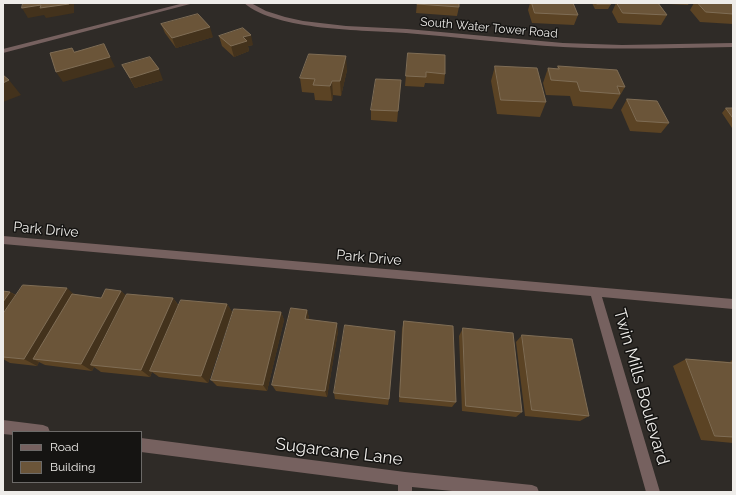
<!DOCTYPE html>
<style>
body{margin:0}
#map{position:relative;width:736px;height:495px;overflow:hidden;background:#2f2b27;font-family:Raleway,sans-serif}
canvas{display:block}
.frame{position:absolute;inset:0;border:4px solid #eeece9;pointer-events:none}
.legend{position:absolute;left:12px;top:431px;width:130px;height:52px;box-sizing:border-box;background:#151412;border:1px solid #6c6a68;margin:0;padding:5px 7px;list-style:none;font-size:12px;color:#eeece9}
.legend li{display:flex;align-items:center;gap:8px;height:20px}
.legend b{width:20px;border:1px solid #6c6a68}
</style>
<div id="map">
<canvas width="736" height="495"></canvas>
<div class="frame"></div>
<ul class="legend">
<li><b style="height:5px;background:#76615f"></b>Road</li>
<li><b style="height:11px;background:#6b5539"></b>Building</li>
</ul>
</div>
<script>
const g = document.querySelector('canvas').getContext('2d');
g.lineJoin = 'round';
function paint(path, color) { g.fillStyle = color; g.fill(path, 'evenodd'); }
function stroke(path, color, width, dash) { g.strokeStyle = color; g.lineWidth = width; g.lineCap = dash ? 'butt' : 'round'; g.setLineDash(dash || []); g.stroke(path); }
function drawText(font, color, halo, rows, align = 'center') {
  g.font = font + ' Raleway,sans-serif'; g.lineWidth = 3; g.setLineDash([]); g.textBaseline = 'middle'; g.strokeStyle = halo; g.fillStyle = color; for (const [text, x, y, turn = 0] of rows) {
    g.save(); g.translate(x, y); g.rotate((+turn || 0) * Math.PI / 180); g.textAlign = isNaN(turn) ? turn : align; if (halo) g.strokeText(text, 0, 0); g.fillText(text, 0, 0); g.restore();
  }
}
paint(new Path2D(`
 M184,3H194L3,53V49Z
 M244,3H251L266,11L285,17L303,21L346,26L407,29L563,43L622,45L733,43V47C676,48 620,50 563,47C511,44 459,37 406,33C364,30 277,31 244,3Z
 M3,420L43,425L48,427L50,432H13V435L3,434Z
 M141,438L405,472L532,485L537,487L539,492H462L412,487V492H398V485L141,452Z`), '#76615f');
paint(new Path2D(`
 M3,236L733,299V309L602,297L660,492H646L591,296L3,244Z`), '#76615f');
paint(new Path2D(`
 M417,3L459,7L457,16L416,13Z
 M530,3H573L578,15L574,25L532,23L528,10Z
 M592,3H610L611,4L608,9H595Z
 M616,3H658L667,15L661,25L618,23L612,12Z
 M667,3H689L688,5L668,4Z
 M694,3H733V24L700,22L690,10Z
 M161,24L213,37L176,48L165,33Z
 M219,36L253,45L248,46L249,51L234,57L222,46Z
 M408,53L445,74L444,84L425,83L424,87L405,86Z
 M122,65L163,80L135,88Z
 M495,66L546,102L540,117L497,114L491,81Z
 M558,66L625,87L612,109L573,106L570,96L546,95L543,83L548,68L557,69Z
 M347,70L341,96L333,95L332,101L315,100L314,93L302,92L300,78Z
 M401,80L397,122L371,120V110Z
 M627,99L669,123L661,133L630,131L621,110Z
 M726,108H733V128H732L722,113Z
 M3,291L10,292L16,295H75L101,298L121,291L126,296L173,298L179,306L227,304L232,312L208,383L159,377L152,372L150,377L101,372L94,367L92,371L45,365L39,362L37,366L10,363L3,359Z
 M307,310L309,318V320L338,331L327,397L276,391L272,385Z
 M281,312L284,320L267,391L217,386L211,380Z
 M404,321L456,402L452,407L399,402L402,329Z
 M463,328L522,412L516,417L462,411L459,336Z
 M522,335L589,416L580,421L525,416L516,342Z
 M686,359L731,362L730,361L733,360V443L701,440L673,366Z
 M334,393L389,399L388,405L335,399Z`), '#5b4324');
paint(new Path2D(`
 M69,3H74V13L46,18L44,15L28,18L22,8L41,5Z
 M210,27L213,37L176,48L172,38Z
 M251,35L253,45L248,46L249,51L234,57L231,46L243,37Z
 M104,44L115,67L63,82L56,72Z
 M346,56L347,70L341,96L340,81Z
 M159,69L163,80L135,88L130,78Z
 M9,80L21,95L3,102V83Z
 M332,81L333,95L332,101L330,86Z
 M67,288L77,297L33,359L39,362L37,366L24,359Z
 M121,291L130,299L91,365L94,367L92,371L81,364Z
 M10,292L23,300L3,329V302Z
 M173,298L179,307L150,371L152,372L150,377L141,370Z
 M227,304L232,312L208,383L201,376Z
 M307,310L309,318L307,327L305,319Z
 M281,312L284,320L267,391L263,385Z
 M337,323L338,331L327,397L325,391Z`), '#43321c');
const building = new Path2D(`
 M23,3H69V4L40,8L41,5L22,8Z
 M417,3H459V7L417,4Z
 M532,3H573L578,15L535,13Z
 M597,3H610L611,4H597Z
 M617,3H658L667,15L623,13Z
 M698,3H733V14L706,12Z
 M198,14L210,27L172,38L161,24Z
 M243,28L251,35L243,37L247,41L231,46L219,36Z
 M104,44L110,57L56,72L50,53L72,48L74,52Z
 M408,53L445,55V74L426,72V77L406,76Z
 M309,54L346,56L340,81H332L330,86L313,85L315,79L300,78Z
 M150,57L159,69L130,78L122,65Z
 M495,66L537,68L546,102L501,100Z
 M558,66L617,70L625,87L617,86L620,94L580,91L577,82L551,80L548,68L559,69Z
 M3,75L9,80L3,83Z
 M376,79L401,80L398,111L371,110Z
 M627,99L657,101L669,123L637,121Z
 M726,108H733V118Z
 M23,285L67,288L24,359L3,357V314Z
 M106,289L121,291L81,364L33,359L72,294L101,298Z
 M3,291L10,292L3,302Z
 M127,294L173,298L141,370L91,365Z
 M181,300L227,304L201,376L150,371Z
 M291,308L307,310L305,319L337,323L325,391L272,385Z
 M234,309L281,312L263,385L211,380Z
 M404,321L453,326L456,402L400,397Z
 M345,325L395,331L389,399L334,393Z
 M463,328L513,333L522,412L466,406Z
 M522,335L572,339L589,416L532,410Z
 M686,359L733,363V437L715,436Z`);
paint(building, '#6b5539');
stroke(building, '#7f6d55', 1);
drawText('12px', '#eeece9', '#151412', [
 ["South Water Tower Road",489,28,5]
]);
drawText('14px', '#eeece9', '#151412', [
 ["Park Drive",46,230,5],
 ["Park Drive",369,258,5]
]);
drawText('17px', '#eeece9', '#151412', [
 ["Twin Mills Boulevard",641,387,74],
 ["Sugarcane Lane",339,452,7]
]);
</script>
